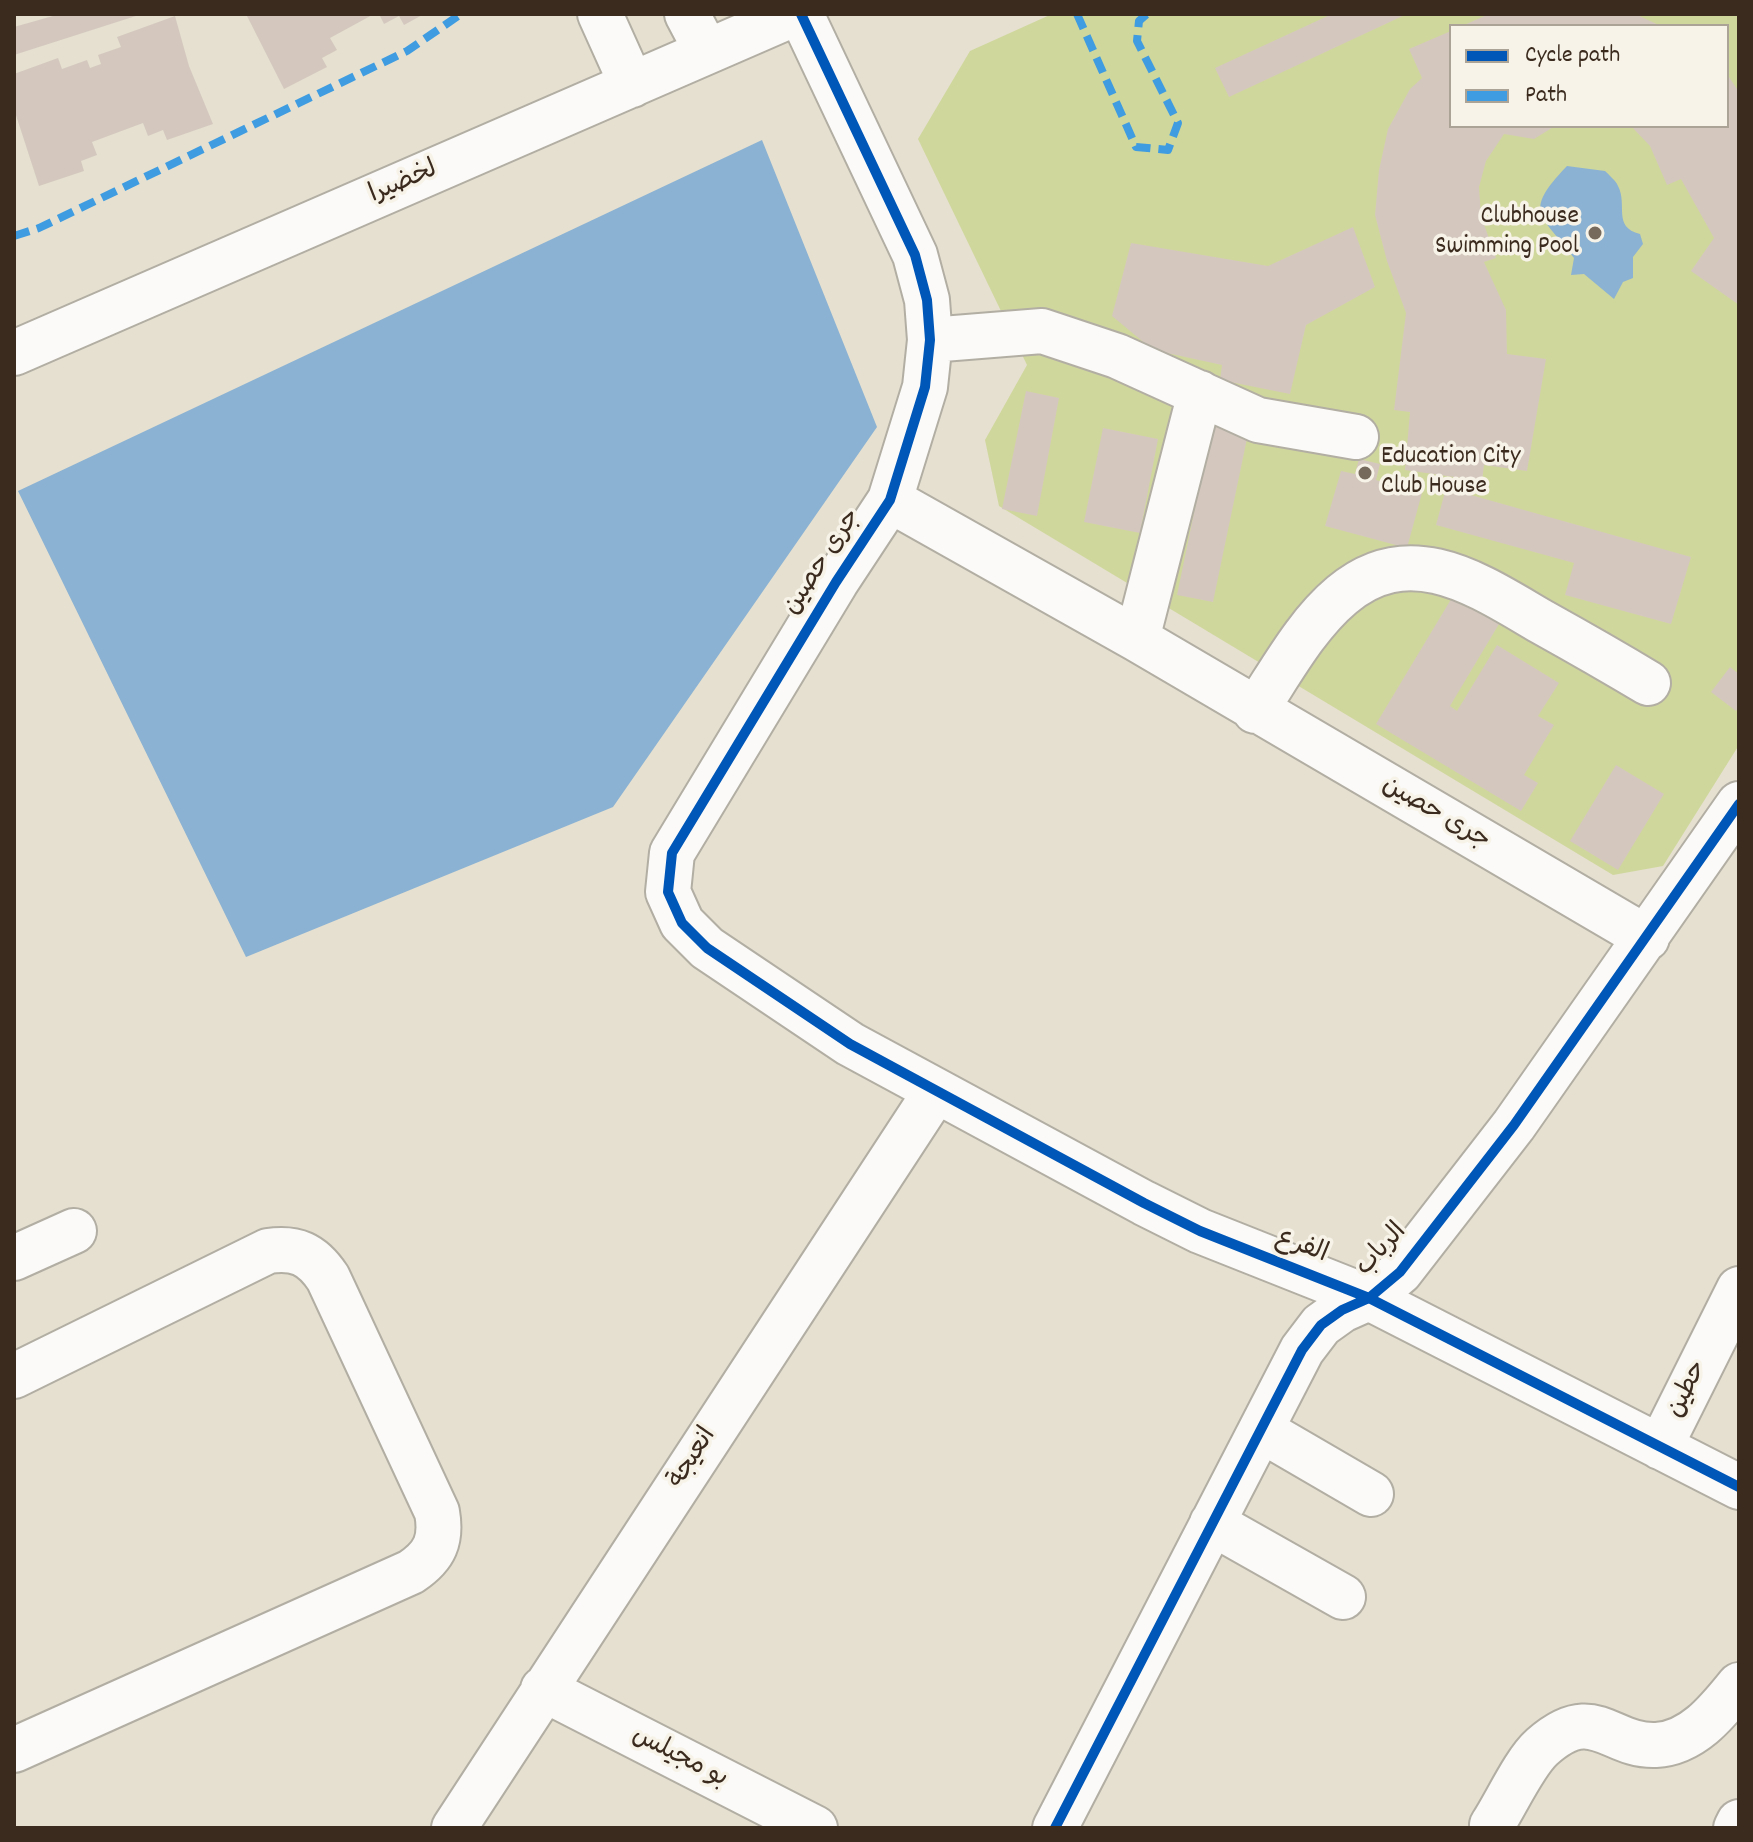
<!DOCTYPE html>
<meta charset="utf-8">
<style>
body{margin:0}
#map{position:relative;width:1753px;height:1842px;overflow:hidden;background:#e5e0d0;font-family:Dekko,sans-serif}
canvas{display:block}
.frame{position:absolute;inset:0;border:16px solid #3b2a1e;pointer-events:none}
.legend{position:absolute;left:1449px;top:24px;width:280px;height:104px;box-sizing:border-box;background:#f7f3e8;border:2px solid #aca397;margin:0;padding:10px 14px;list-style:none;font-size:24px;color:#3b2a1e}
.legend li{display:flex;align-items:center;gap:16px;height:40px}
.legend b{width:40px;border:2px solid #aca397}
</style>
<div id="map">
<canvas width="1753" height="1842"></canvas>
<div class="frame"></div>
<ul class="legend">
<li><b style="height:10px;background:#0057b8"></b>Cycle path</li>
<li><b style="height:10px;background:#3f9ce0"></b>Path</li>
</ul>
</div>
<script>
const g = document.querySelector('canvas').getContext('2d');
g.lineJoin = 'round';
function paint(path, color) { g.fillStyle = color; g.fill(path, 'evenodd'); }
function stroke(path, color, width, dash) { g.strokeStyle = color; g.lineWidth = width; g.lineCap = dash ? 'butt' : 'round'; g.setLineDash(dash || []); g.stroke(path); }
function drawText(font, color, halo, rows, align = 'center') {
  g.font = font + ' Dekko,"Playpen Sans Arabic",sans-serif'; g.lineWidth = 7; g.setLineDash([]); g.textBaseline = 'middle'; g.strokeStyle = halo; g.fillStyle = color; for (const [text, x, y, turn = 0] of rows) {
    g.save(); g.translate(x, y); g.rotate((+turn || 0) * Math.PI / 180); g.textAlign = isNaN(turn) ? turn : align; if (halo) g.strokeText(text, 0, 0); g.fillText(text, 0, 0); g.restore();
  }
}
paint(new Path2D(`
 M1052,14H1739V745L1663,866L1613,875L999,506L985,440L1027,365L918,139L970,51ZM1451,26H1727V126H1451Z`), '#d0d79c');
paint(new Path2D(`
 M762,140L877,427L613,807L246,957L18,491Z
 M1567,166L1605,171C1609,175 1616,181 1618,186C1628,205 1612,227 1640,234L1643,244L1633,257V278L1623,282L1614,299L1584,274L1571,275L1574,258C1542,214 1521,214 1567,166Z`), '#8bb2d2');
paint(new Path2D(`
 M60,14H142L14,55V27Z
 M246,14H374L330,38L337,50L322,58L327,67L284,89Z
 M379,14H424L404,25L399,16L384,24Z
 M1332,14H1407L1229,97L1215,68Z
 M1489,14H1635L1661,26H1462Z
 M175,16L189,66L213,124L167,140L163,130L148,136L143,123L92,142L97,155L81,161L84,171L39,186L14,109V74L58,58L62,69L87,60L90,68L101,64L98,55L121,47L117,37Z
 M1451,31V126H1555L1534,139L1504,134L1486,161L1479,187L1481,216L1496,258L1484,262L1506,310L1507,354L1546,359L1527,471L1484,465L1482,481L1405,470L1410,412L1394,410L1406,313L1387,261L1375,215L1379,170L1388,129L1410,89L1422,78L1409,49Z
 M1727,74L1739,92V305L1691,271L1714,238L1681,179L1667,185L1650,146L1631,126H1727Z
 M1353,227L1375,287L1306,325L1290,394L1220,380L1222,365L1153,350L1112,316L1131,243L1268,266Z
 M1026,391L1059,398L1037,516L1002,509Z
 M1213,421L1249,429L1213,602L1177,595Z
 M1103,428L1158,439L1140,533L1084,522Z
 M1359,459L1380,464L1376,480L1422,493L1407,548L1325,526L1341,471L1355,474Z
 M1446,488L1691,557L1671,624L1565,595L1574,563L1436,525Z
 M1453,596L1499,624L1450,706L1457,711L1497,645L1559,683L1538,716L1554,725L1524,775L1538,783L1521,811L1376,724Z
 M1730,667L1739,674V706L1736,711L1711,692Z
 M1616,765L1664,794L1618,870L1570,841Z`), '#d4c8be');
const minor = new Path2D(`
 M600,14L632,85
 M687,14L706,50
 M801,14L915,255L927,300L930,340L925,387L890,500L836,582L672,853L668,892L682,923L707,948L850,1044L1144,1203L1200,1231L1369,1298L1739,1487
 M930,340L1042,331L1117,356L1258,420L1356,437
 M14,353L794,14
 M890,500L1137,639L1647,938
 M1137,639L1200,393
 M1255,711C1281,672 1306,625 1342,595C1411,537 1480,586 1542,622C1578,642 1613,662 1648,683
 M14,1258L74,1231
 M14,1376L268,1251C296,1247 312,1254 328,1278L437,1512C442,1540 435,1556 411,1572L14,1750
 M1261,1430L1371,1494
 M1660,1447L1739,1289
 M1212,1523L1343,1597
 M543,1689L815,1828
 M1492,1825C1506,1804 1524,1763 1542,1747C1594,1701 1609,1747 1656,1745C1693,1743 1718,1711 1739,1685
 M454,1828L936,1091
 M1055,1828L1302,1350L1321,1325L1342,1310L1369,1298L1400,1272L1514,1125L1739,804
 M1736,1828L1739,1822`);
stroke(minor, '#b2aea3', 48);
stroke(minor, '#fbfaf8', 44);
stroke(new Path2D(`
 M1077,14L1136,147L1168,150L1178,123L1137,41L1139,21L1147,14
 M14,236L39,228L407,51L461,14`), '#3f9ce0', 8, [16, 8]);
stroke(new Path2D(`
 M801,14L915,255L927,300L930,340L925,387L890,500L836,582L672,853L668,892L682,923L707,948L850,1044L1144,1203L1200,1231L1369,1298L1739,1487
 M1055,1828L1302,1350L1321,1325L1342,1310L1369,1298L1400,1272L1514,1125L1739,804`), '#0057b8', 10);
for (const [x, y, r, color] of [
 [1595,233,8,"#766a5c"],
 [1365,473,8,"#766a5c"]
]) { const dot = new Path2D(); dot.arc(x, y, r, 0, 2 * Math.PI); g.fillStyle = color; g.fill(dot); stroke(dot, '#f7f3e8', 3); }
drawText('26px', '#3b2a1e', '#f7f3e8', [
 ["لخضيرا",404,184,-23],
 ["جرى حصين",824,563,-57],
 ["جرى حصين",1435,815,30],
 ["الفرع",1301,1248,21],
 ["الرباب",1383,1251,-47],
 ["حطين",1689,1390,-64],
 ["انعيجة",694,1459,-57],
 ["بو مجيلس",679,1759,27]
]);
drawText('26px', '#3b2a1e', '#f7f3e8', [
 ["Clubhouse",1579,218],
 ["Swimming Pool",1579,248],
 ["Education City",1381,458,"left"],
 ["Club House",1381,488,"left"]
], 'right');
</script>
